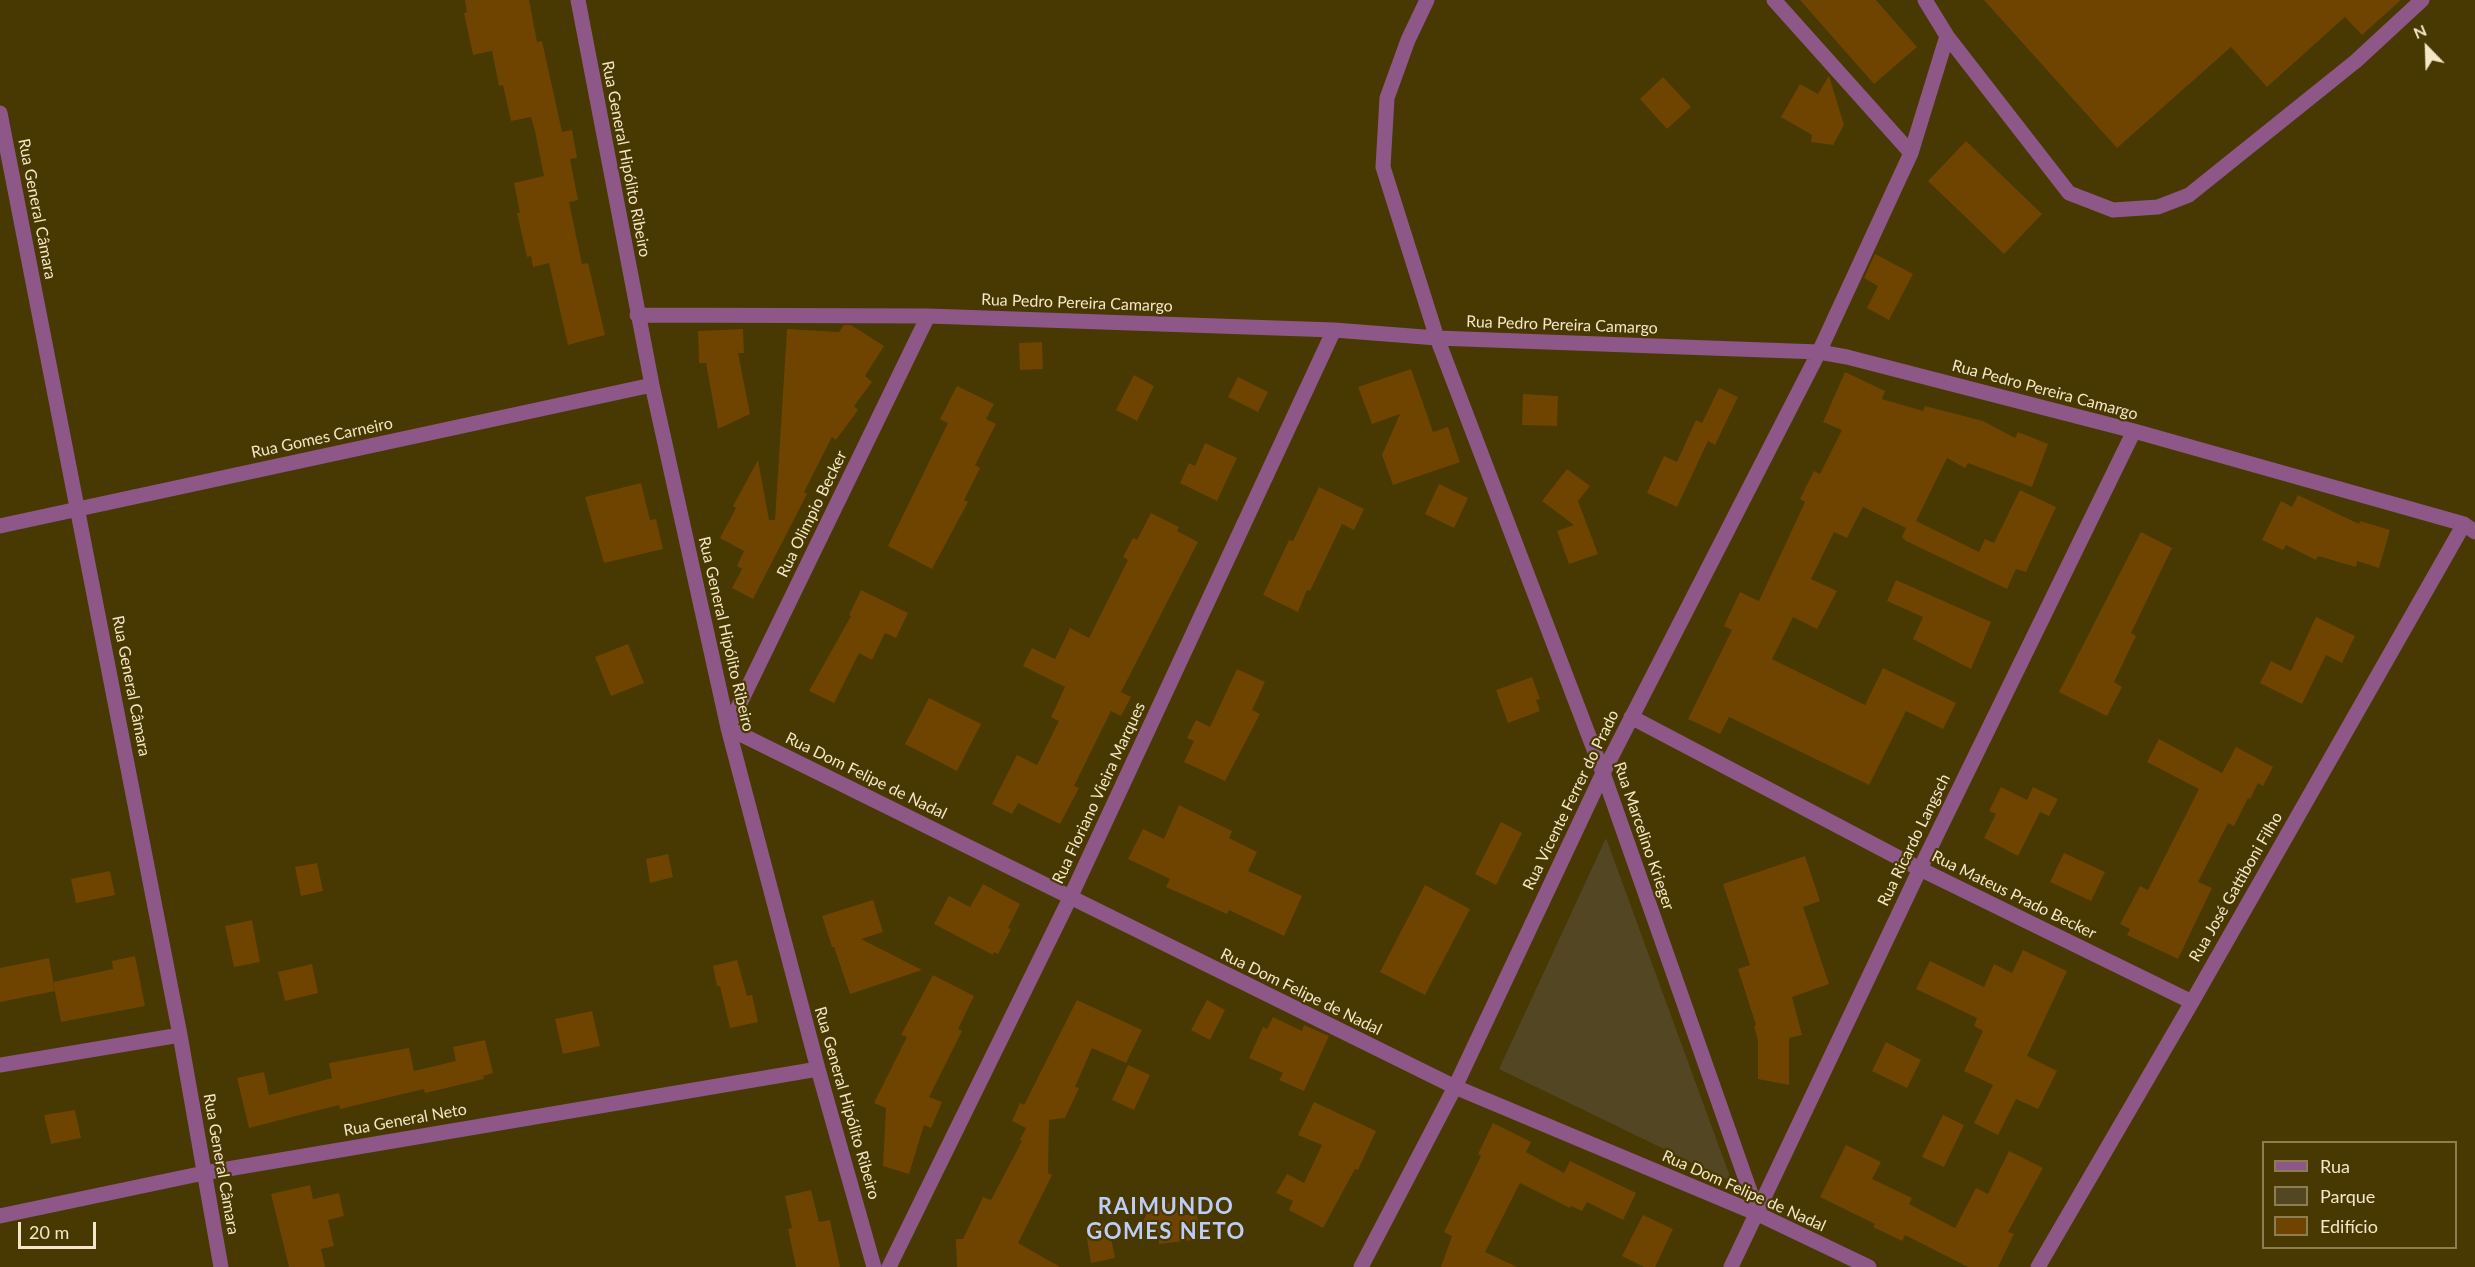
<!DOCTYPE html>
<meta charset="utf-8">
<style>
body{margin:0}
#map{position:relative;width:2475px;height:1267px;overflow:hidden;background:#483801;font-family:Lato,sans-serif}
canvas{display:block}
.legend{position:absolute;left:2262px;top:1141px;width:195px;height:108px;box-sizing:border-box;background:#483801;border:2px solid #8c7e50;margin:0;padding:8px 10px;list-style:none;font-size:18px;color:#f3e7c7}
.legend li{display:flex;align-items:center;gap:12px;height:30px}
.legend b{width:30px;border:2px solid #8c7e50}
.north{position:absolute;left:2397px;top:18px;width:60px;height:60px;-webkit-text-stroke:4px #483801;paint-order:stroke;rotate:337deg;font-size:16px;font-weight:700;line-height:24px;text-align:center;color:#f3e7c7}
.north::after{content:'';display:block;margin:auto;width:21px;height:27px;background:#f3e7c7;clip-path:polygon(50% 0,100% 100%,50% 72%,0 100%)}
.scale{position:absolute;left:18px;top:1222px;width:78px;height:27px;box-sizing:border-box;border:3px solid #f3e7c7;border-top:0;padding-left:8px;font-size:18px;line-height:21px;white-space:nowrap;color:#f3e7c7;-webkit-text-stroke:4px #483801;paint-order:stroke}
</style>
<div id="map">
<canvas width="2475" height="1267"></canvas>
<ul class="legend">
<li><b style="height:8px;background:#8d5788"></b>Rua</li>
<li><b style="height:16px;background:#534622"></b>Parque</li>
<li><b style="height:16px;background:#6f4400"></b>Edifício</li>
</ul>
<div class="north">N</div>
<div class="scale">20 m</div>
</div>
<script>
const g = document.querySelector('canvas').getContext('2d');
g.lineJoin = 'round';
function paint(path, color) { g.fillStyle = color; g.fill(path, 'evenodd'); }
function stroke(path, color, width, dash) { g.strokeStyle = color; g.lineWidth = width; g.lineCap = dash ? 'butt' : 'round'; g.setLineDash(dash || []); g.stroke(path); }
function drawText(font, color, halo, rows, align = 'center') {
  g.font = font + ' Lato,sans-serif'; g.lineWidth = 4.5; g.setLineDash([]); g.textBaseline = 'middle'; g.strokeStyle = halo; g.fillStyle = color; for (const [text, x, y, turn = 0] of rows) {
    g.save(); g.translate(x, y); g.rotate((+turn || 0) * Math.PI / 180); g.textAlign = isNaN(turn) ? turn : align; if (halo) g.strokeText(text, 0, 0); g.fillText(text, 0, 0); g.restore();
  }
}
paint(new Path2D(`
 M1606,838L1732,1182L1499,1069Z`), '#534622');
paint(new Path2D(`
 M465,0H529L537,42L542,41L562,132L572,130L577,158L570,159L578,200L569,202L582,264L588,263L605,335L568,345L549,263L533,267L531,256L527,257L517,213H520L514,183L544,176L535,131L531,117L511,121L503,85L499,86L492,51L473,55L464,13L467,12Z
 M1800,0H1876L1917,47L1874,84Z
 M1984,0H2401L2362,35L2345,17L2267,87L2231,47L2117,148Z
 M1829,76L1844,125L1833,145L1811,142L1812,135L1781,117L1800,84L1818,94Z
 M1663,77L1691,107L1667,129L1640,99Z
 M1966,141L2042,214L2004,254L1928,181Z
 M1875,254L1913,274L1889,320L1867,308L1878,286L1864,278Z
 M844,325H851L884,346L865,376L872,382L854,406L858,410L836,440L832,437L804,492L807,494L753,599L732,588L742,569L737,566L744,551L720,538L736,508L733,506L758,460L769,520H775L787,329L839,332Z
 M743,329L744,353H738L750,414L718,429L706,363H699L698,331Z
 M1042,342L1043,369L1020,370L1019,343Z
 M1411,369L1433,432L1448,427L1460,462L1393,485L1382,455L1400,414L1372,424L1358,387Z
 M1845,372L1885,391L1882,399L1923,411L1925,406L1983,421L2015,438L2018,432L2048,444L2032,487L1968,463L1965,468L1947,458L1916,521L1979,552L1985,539L1994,543L2020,490L2056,507L2026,572L2016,569L2007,589L1906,541L1902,537L1906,528L1863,507L1847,538L1834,532L1811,579L1837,591L1817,629L1793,617L1772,659L1865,705L1883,668L1956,703L1943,729L1906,711L1869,785L1729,717L1720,734L1688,719L1732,630L1724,626L1740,592L1759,601L1805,502L1800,499L1814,471L1820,474L1842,430L1823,422Z
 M1134,375L1154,386L1137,421L1116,410Z
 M1238,377L1268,392L1258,412L1228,397Z
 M957,386L994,404L986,419L996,424L975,465L980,468L964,500L968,502L932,569L888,546L948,423L940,419Z
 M1719,388L1738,397L1715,445L1708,441L1677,507L1647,493L1664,456L1677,462L1696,420L1702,423Z
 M1523,394L1558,396L1557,426L1522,425Z
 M1205,443L1237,458L1217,501L1180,483L1189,463L1195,466Z
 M1567,469L1590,486L1578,501L1598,554L1569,564L1557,531L1574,525L1542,501Z
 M641,483L650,520L656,519L663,549L604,563L585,497Z
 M1439,484L1468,498L1454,528L1425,514Z
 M1319,487L1364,509L1354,530L1342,524L1310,591L1307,590L1298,612L1263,595L1289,540L1293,541Z
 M2298,495L2359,524L2360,521L2390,530L2379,568L2357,561L2356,567L2318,556L2316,560L2286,545L2283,550L2262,540L2281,501L2292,507Z
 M1151,513L1179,527L1177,531L1198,542L1121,692L1131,697L1121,716L1111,711L1074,786L1079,788L1060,824L1018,803L1012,814L992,804L1017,755L1037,765L1059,721L1051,717L1065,687L1023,666L1032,648L1055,659L1070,628L1089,638L1128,560L1123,557L1133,538L1137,540Z
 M2141,532L2172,548L2131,633L2136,636L2114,682L2122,687L2107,716L2059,692Z
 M1896,580L1991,622L1971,669L1913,639L1923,617L1887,601Z
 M861,590L908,613L896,638L885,633L872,660L859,653L834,703L809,691L851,616L849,615Z
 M2316,617L2355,636L2342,663L2326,655L2302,704L2260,683L2271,661L2291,671Z
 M628,644L644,683L611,696L595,657Z
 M1237,669L1265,682L1252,710L1260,714L1225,781L1184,762L1194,741L1187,738L1196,720L1210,727Z
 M1532,677L1540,699L1536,700L1540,711L1508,723L1496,690Z
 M929,698L981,724L957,771L905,744Z
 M2159,739L2222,773L2236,747L2273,767L2263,786L2258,783L2250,799L2248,798L2234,826L2228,823L2198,882L2212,888L2178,959L2127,935L2130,929L2120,924L2140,886L2148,890L2199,789L2147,762Z
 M2001,787L2027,800L2033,787L2058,799L2049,816L2040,812L2018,856L1984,838L1996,814L1989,811Z
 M1179,805L1232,831L1229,838L1257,852L1248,871L1302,896L1284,936L1229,910L1227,914L1166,887L1170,879L1128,859L1143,829L1164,839Z
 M1501,822L1522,833L1496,885L1475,874Z
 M2064,853L2105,872L2091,901L2050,882Z
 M668,854L673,877L650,883L646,859Z
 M1805,856L1820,901L1803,907L1829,984L1792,997L1802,1035L1789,1038V1085L1758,1079V1041L1754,1026L1756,1025L1738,969L1750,965L1723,884Z
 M317,863L323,891L301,896L295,867Z
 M110,871L115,895L76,903L71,879Z
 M983,884L1020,904L1008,928L1011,929L998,954L994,952L993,955L934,924L949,896L970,907Z
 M1425,885L1470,909L1425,995L1380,972Z
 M873,900L883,932L861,939L922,970L850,994L834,947H832L822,916Z
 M252,920L260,962L234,967L225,926Z
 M2023,950L2067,971L2027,1056L2057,1071L2038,1109L2016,1099L1998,1135L1974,1123L1993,1085L1964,1071L1983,1031L1974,1026L1977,1018L1916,989L1930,961L1984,987L1994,964L2012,973Z
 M135,956L145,1006L61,1022L53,982L113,969L112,961Z
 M49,958L55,991L0,1002V968Z
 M737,960L747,996L752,995L758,1022L730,1028L720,986H717L713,966Z
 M312,964L318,993L285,1001L278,972Z
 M933,975L974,996L958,1029L962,1031L929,1097L942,1102L931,1128L924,1125L909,1174L883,1166L886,1108L874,1103L907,1037L901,1035Z
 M1077,1000L1142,1030L1126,1063L1092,1048L1075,1087L1079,1088L1065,1118L1049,1120L1048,1173L1052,1175L1018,1243L1060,1267H957L956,1239H963L983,1197L991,1200L1022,1141L1020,1140L1026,1128L1012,1121L1020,1103L1024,1105Z
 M1207,1000L1225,1010L1210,1040L1191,1030Z
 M592,1011L600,1046L563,1054L555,1019Z
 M1273,1017L1302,1031L1304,1025L1329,1036L1304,1091L1279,1080L1283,1073L1249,1058L1263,1027L1267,1029Z
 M485,1040L493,1073L483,1076L484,1079L425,1093L424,1089L340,1109L339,1105L249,1128L237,1078L264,1072L269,1095L332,1078L329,1063L409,1048L414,1071L456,1061L453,1047Z
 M1886,1042L1921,1060L1907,1088L1872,1071Z
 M1128,1065L1150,1075L1134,1110L1112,1100Z
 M1314,1102L1376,1131L1358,1170L1355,1169L1323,1228L1289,1210L1293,1201L1276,1193L1287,1174L1304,1183L1322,1145L1298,1135Z
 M75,1110L81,1138L51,1144L44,1115Z
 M1943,1115L1964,1125L1944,1167L1922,1157Z
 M1493,1123L1531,1142L1526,1152L1564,1173L1570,1161L1636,1193L1623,1220L1587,1202L1582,1211L1571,1206L1570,1208L1520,1183L1485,1252L1517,1267H1441L1452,1236L1444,1232L1481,1156L1478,1154Z
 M1846,1145L1881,1162L1872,1179L1912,1198L1909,1204L1955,1228L1976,1188L1988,1194L2009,1151L2043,1168L2008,1232L2014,1234L1998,1267H1968L1905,1235L1902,1241L1873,1227L1875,1224L1820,1197Z
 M310,1185L313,1199L339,1193L344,1216L328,1220L334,1246L321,1249L325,1267H289L271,1194Z
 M811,1190L819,1222L830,1220L840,1267H796L788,1229L792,1228L785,1196Z
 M1184,1201L1185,1215L1197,1214L1200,1239L1159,1244L1158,1229L1139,1231L1150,1206Z
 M1643,1215L1673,1229L1655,1267H1644L1622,1256Z
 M1108,1223L1115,1258L1091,1263L1085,1227Z`), '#6f4400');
stroke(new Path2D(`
 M578,0L652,385L728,728L818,1069L874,1267
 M1427,0L1408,40L1387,98L1383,167L1437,338L1603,773L1758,1214
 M1774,0L1911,153
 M1947,36L2069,193L2113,210L2158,207L2189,195L2356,61L2422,0
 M0,113L180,1035L221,1267
 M637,315L928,316L1334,330L1437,338L1819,352L1847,357L2134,431L2464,524L2475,532
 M928,316L728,728L1455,1087L1758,1214L1869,1267
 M0,526L652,385
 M1631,717L1920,869L2192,1002
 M0,1065L180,1035
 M0,1216L204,1173L818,1069
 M889,1267L1070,898L1334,330
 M1361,1267L1455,1087L1603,773L1819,352L1911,153L1947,36L1925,0
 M1731,1267L1920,869L2134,431
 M2038,1267L2192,1002L2464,524`), '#8d5788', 15);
drawText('16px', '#f3e7c7', '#483801', [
 ["Rua General Hipólito Ribeiro",626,159,79],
 ["Rua General Câmara",37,209,79],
 ["Rua Pedro Pereira Camargo",1077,303,2],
 ["Rua Pedro Pereira Camargo",1562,325,2],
 ["Rua Pedro Pereira Camargo",2045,390,15],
 ["Rua Gomes Carneiro",322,438,-12],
 ["Rua Olimpio Becker",812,514,-64],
 ["Rua General Hipólito Ribeiro",726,634,77],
 ["Rua General Câmara",131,686,79],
 ["Rua Dom Felipe de Nadal",866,776,26],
 ["Rua Floriano Vieira Marques",1099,793,-65],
 ["Rua Vicente Ferrer do Prado",1571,800,-64],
 ["Rua Marcelino Krieger",1644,836,71],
 ["Rua Ricardo Langsch",1914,840,-64],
 ["Rua José Gattiboni Filho",2236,887,-60],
 ["Rua Mateus Prado Becker",2014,895,26],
 ["Rua Dom Felipe de Nadal",1301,992,26],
 ["Rua General Hipólito Ribeiro",847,1103,74],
 ["Rua General Neto",405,1120,-10],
 ["Rua General Câmara",221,1164,80],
 ["Rua Dom Felipe de Nadal",1744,1191,24]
]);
g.letterSpacing = '1.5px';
drawText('bold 22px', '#beccf6', '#483801', [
 ["RAIMUNDO",1166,1207],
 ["GOMES NETO",1166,1232]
]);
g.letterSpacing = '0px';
</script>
